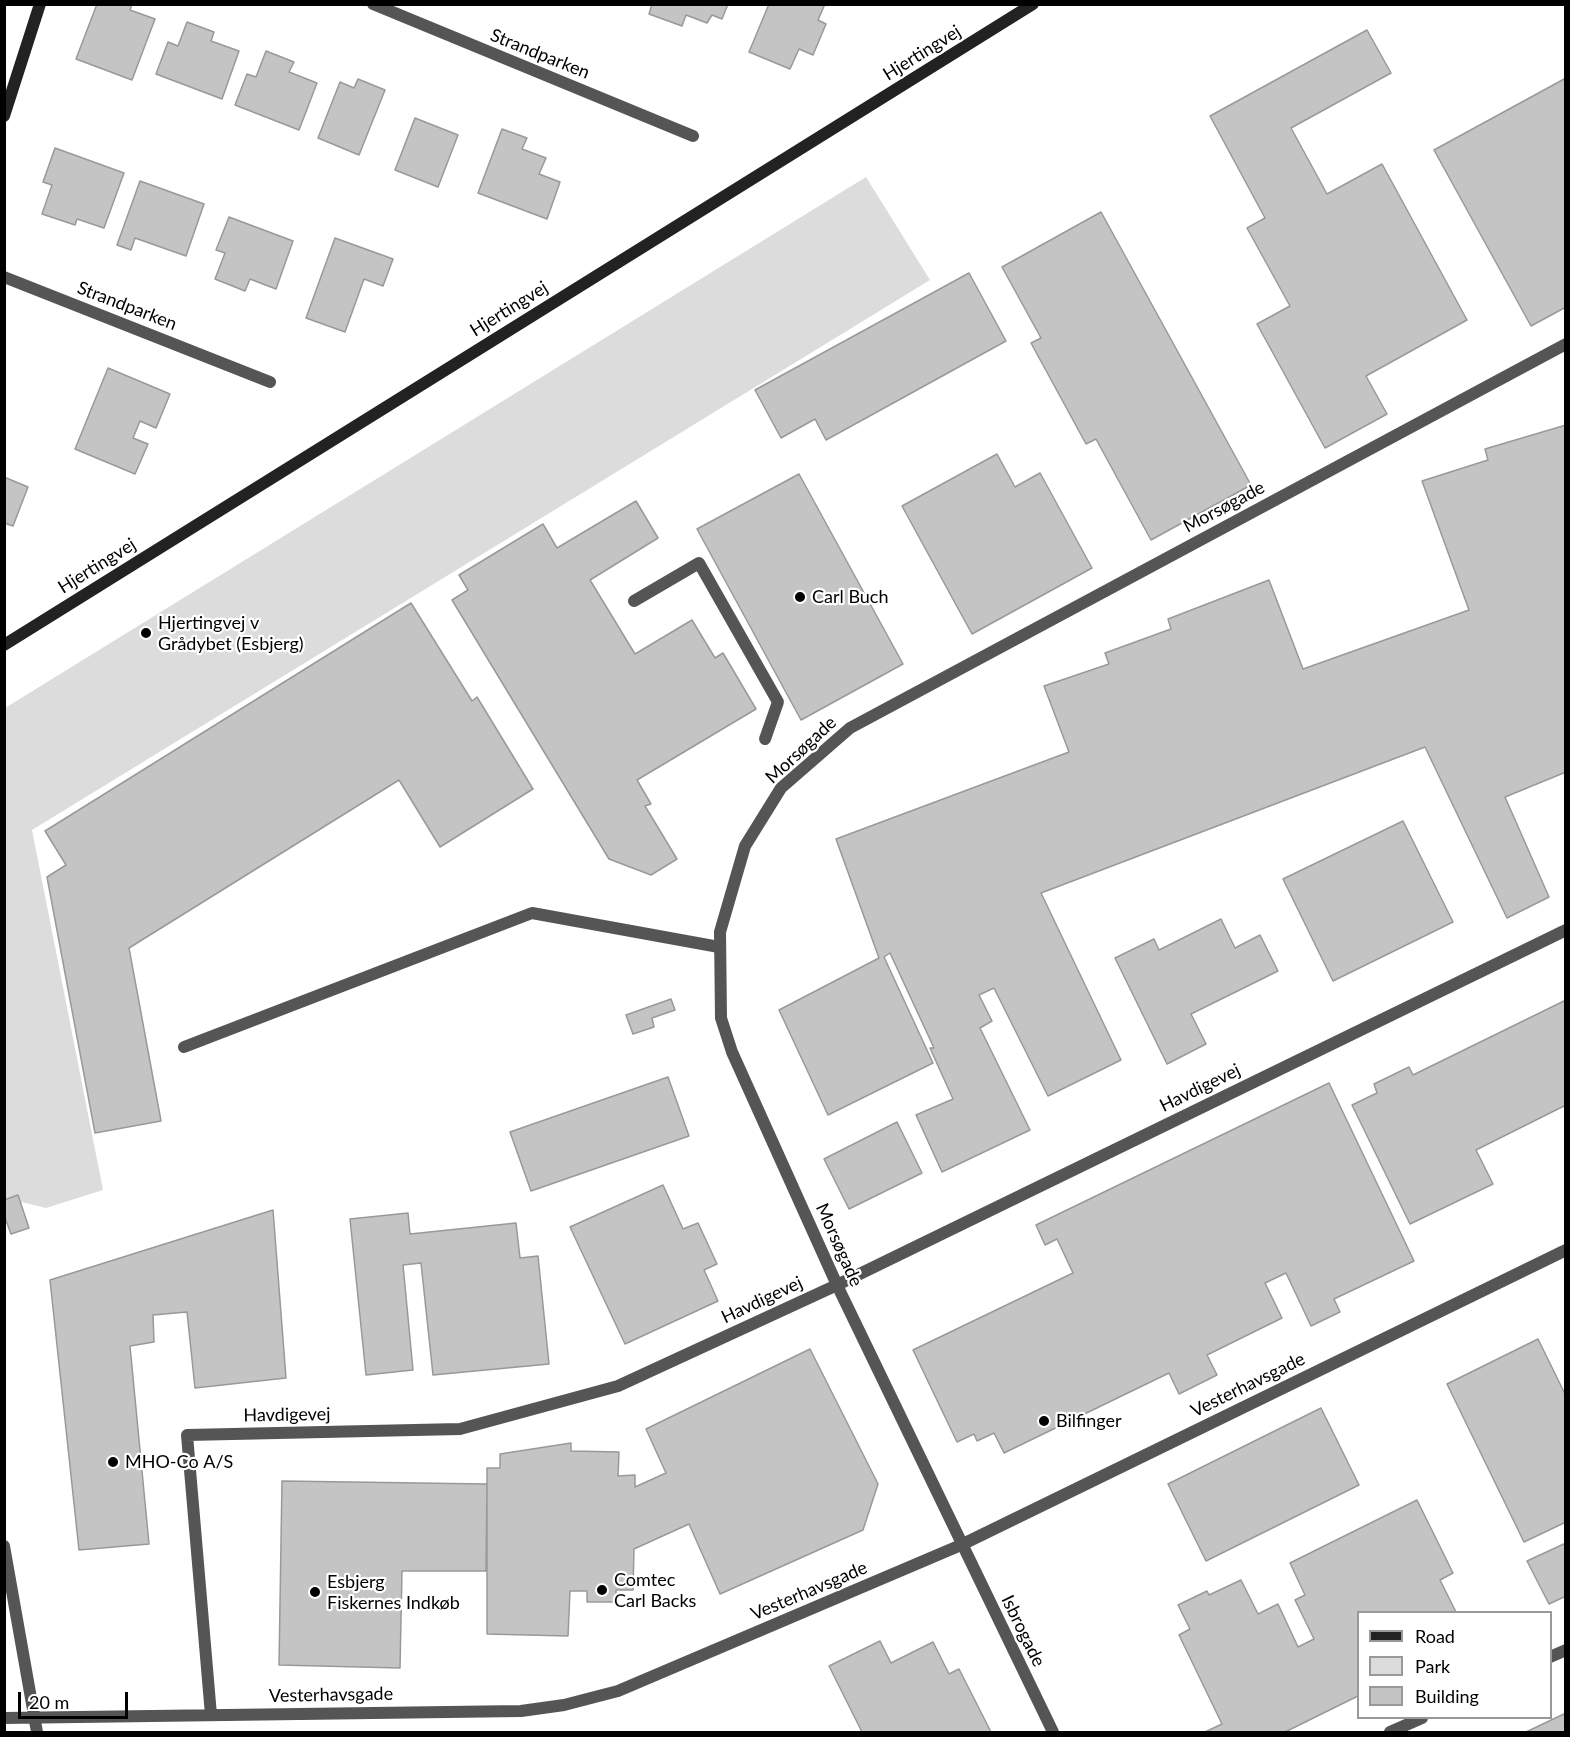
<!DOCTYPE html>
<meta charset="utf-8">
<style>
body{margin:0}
#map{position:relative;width:1570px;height:1737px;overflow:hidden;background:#fff;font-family:Lato,sans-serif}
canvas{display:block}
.frame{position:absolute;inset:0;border:6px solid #000;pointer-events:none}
.legend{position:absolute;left:1357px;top:1611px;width:195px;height:108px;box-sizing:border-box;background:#fff;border:2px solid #999;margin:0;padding:8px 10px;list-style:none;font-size:18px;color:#000}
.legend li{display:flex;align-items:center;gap:12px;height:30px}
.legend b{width:30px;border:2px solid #999}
.scale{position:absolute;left:18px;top:1692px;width:110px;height:27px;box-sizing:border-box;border:3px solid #000;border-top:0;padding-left:8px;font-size:18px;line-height:21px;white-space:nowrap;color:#000;-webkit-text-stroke:4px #fff;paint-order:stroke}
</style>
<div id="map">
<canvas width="1570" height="1737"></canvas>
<div class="frame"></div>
<ul class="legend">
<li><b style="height:8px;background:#222"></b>Road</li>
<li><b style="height:16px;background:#dcdcdc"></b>Park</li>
<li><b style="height:16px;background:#c4c4c4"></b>Building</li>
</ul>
<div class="scale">20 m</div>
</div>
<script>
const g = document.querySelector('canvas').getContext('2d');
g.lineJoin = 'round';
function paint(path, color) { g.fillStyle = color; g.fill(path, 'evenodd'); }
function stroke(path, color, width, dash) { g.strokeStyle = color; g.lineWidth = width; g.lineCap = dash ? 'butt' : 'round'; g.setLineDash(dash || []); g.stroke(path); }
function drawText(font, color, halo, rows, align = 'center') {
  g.font = font + ' Lato,sans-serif'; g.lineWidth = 4.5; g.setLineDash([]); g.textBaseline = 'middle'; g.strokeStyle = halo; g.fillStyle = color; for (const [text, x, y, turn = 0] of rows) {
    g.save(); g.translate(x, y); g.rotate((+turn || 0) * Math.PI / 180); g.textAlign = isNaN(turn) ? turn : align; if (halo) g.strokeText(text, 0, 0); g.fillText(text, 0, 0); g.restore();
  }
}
paint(new Path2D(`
 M866,177L930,280L32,830L103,1190L46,1208L5,1198V708Z`), '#dcdcdc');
const building = new Path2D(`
 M97,4H132L130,10L155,19L132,80L76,59Z
 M652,4H728L722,19L712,15L707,23L686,15L682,26L649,14Z
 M769,4H825L818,20L826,24L813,55L799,49L790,69L749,52Z
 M187,22L214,32L211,41L239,51L222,99L156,74L168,42L178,46Z
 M1367,30L1391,73L1291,128L1327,194L1382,164L1467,320L1366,376L1387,414L1325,448L1257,324L1290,306L1247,228L1265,218L1210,116Z
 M266,51L294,62L289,72L317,83L299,130L235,105L247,74L256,77Z
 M1566,78V307L1531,326L1434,150Z
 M358,79L385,90L359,155L318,138L340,82L354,88Z
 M415,118L458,135L438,187L395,170Z
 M502,129L527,138L522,149L546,158L539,174L560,182L547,219L478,193Z
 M55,148L124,173L104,228L77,219L75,225L42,214L52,185L43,182Z
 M140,181L204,204L186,256L135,238L131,250L117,245Z
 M1101,212L1251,485L1151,540L1096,439L1086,444L1031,343L1041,338L1002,267Z
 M229,217L293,241L276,289L250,279L245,291L215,279L225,253L216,250Z
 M335,238L393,259L383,286L364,279L345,332L306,318Z
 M969,273L1006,341L826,440L815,419L781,438L755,390Z
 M108,368L170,394L156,428L140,421L133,438L148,444L135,474L75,449Z
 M1566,425V772L1505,797L1549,897L1507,918L1425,747L1041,893L1121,1060L1048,1096L994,988L979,995L992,1021L980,1028L1030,1130L942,1172L916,1115L953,1099L930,1048H934L890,953L884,957L933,1063L828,1115L779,1010L879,958L836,839L1069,752L1044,686L1109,664L1105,653L1171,629L1168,619L1269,580L1303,669L1469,610L1422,481L1488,460L1485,449Z
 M997,454L1015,487L1040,473L1092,568L972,634L902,506Z
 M799,474L903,664L801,720L697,529Z
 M4,477L28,487L13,526L4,523Z
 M636,501L658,538L590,580L635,654L692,620L715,658L723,653L756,709L637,780L651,804L645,806L677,859L651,875L609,859L452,600L468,590L459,575L543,524L557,548Z
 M411,603L472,701L477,697L533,789L440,847L399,780L129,948L161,1121L95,1133L47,877L66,865L45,831Z
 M1403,821L1453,922L1333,981L1283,879Z
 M1221,919L1235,948L1260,935L1278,971L1191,1014L1206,1044L1167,1064L1115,958L1154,939L1159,950Z
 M671,999L675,1010L652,1018L654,1027L633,1034L626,1015Z
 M1566,1000V1105L1476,1150L1493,1184L1410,1224L1352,1105L1377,1093L1374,1084L1409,1067L1413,1075Z
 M668,1077L689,1136L531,1191L510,1132Z
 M1329,1083L1414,1261L1334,1299L1340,1312L1311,1326L1286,1273L1265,1283L1282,1318L1207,1355L1217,1375L1179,1394L1169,1373L1004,1453L994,1433L977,1441L974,1434L957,1442L913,1350L1073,1273L1057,1239L1045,1245L1036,1225Z
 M897,1122L922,1173L849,1209L824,1159Z
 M663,1185L683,1229L698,1223L717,1264L704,1270L718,1301L625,1344L570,1227Z
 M18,1195L29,1228L11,1234L4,1215V1200Z
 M273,1210L286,1378L195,1388L187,1312L153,1315L154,1342L130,1346L149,1544L79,1550L50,1280Z
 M408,1213L410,1234L516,1223L520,1258L538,1256L549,1364L433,1375L421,1263L403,1265L413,1370L366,1375L350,1219Z
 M1538,1339L1566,1396V1522L1524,1542L1447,1384Z
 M810,1349L878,1484L863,1530L720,1594L689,1524L634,1549L633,1590H616V1602H587V1591H570L568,1636L487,1634V1468H500V1454L571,1443V1451L619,1452L618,1476L635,1475V1487L666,1473L646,1429Z
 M1321,1408L1359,1485L1206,1561L1168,1484Z
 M282,1481L487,1484L486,1571H402L400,1668L279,1665Z
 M1417,1500L1453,1573L1440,1580L1456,1612H1358V1696L1285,1732H1205L1222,1724L1179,1635L1190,1629L1178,1605L1207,1591L1209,1595L1241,1580L1258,1614L1278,1604L1298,1647L1314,1639L1295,1600L1305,1595L1290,1563Z
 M1566,1543V1596L1549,1604L1527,1561Z
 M880,1641L891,1663L933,1642L949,1674L959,1669L991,1732H862L829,1666Z
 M1566,1713V1732H1526Z`);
paint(building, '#c4c4c4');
stroke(building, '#999', 1.5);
stroke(new Path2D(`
 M634,601L699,563L778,702L765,739
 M184,1047L532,913L719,947`), '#555', 12);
stroke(new Path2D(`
 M373,4L693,136
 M4,277L270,382
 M4,1546L37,1732
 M1550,1657L1566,1650
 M211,1715L187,1435L460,1429L618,1386L837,1285L1566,930
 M4,1718L521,1711L564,1705L618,1691L961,1545L1566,1250
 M1053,1732L837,1285L732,1052L721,1018L720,932L745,846L781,788L850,728L1566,344
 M1390,1732L1422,1718`), '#555', 12);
stroke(new Path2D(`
 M4,116L40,4
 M4,645L1033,4`), '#222', 12);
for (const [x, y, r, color] of [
 [800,597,6,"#000"],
 [146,633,6,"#000"],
 [1044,1421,6,"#000"],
 [113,1462,6,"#000"],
 [602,1590,6,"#000"],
 [315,1592,6,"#000"]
]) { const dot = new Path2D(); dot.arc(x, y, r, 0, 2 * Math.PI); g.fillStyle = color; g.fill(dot); stroke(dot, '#fff', 2); }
drawText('18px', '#000', '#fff', [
 ["Hjertingvej",922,53,-32],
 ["Strandparken",540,54,22],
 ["Strandparken",127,306,21],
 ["Hjertingvej",509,309,-32],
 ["Morsøgade",1224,507,-28],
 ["Hjertingvej",97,566,-32],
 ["Morsøgade",801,750,-43],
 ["Havdigevej",1200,1088,-26],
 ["Morsøgade",839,1245,66],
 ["Havdigevej",762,1300,-25],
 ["Vesterhavsgade",1248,1385,-26],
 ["Havdigevej",287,1415,-1],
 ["Vesterhavsgade",809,1591,-23],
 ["Isbrogade",1023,1631,64],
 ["Vesterhavsgade",331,1695,-1]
]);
drawText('18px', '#000', '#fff', [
 ["Carl Buch",812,597],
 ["Hjertingvej v",158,623],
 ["Grådybet (Esbjerg)",158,644],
 ["Bilfinger",1056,1421],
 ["MHO-Co A/S",125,1462],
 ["Comtec",614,1580],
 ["Carl Backs",614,1601],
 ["Esbjerg",327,1582],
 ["Fiskernes Indkøb",327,1603]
], 'left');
</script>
